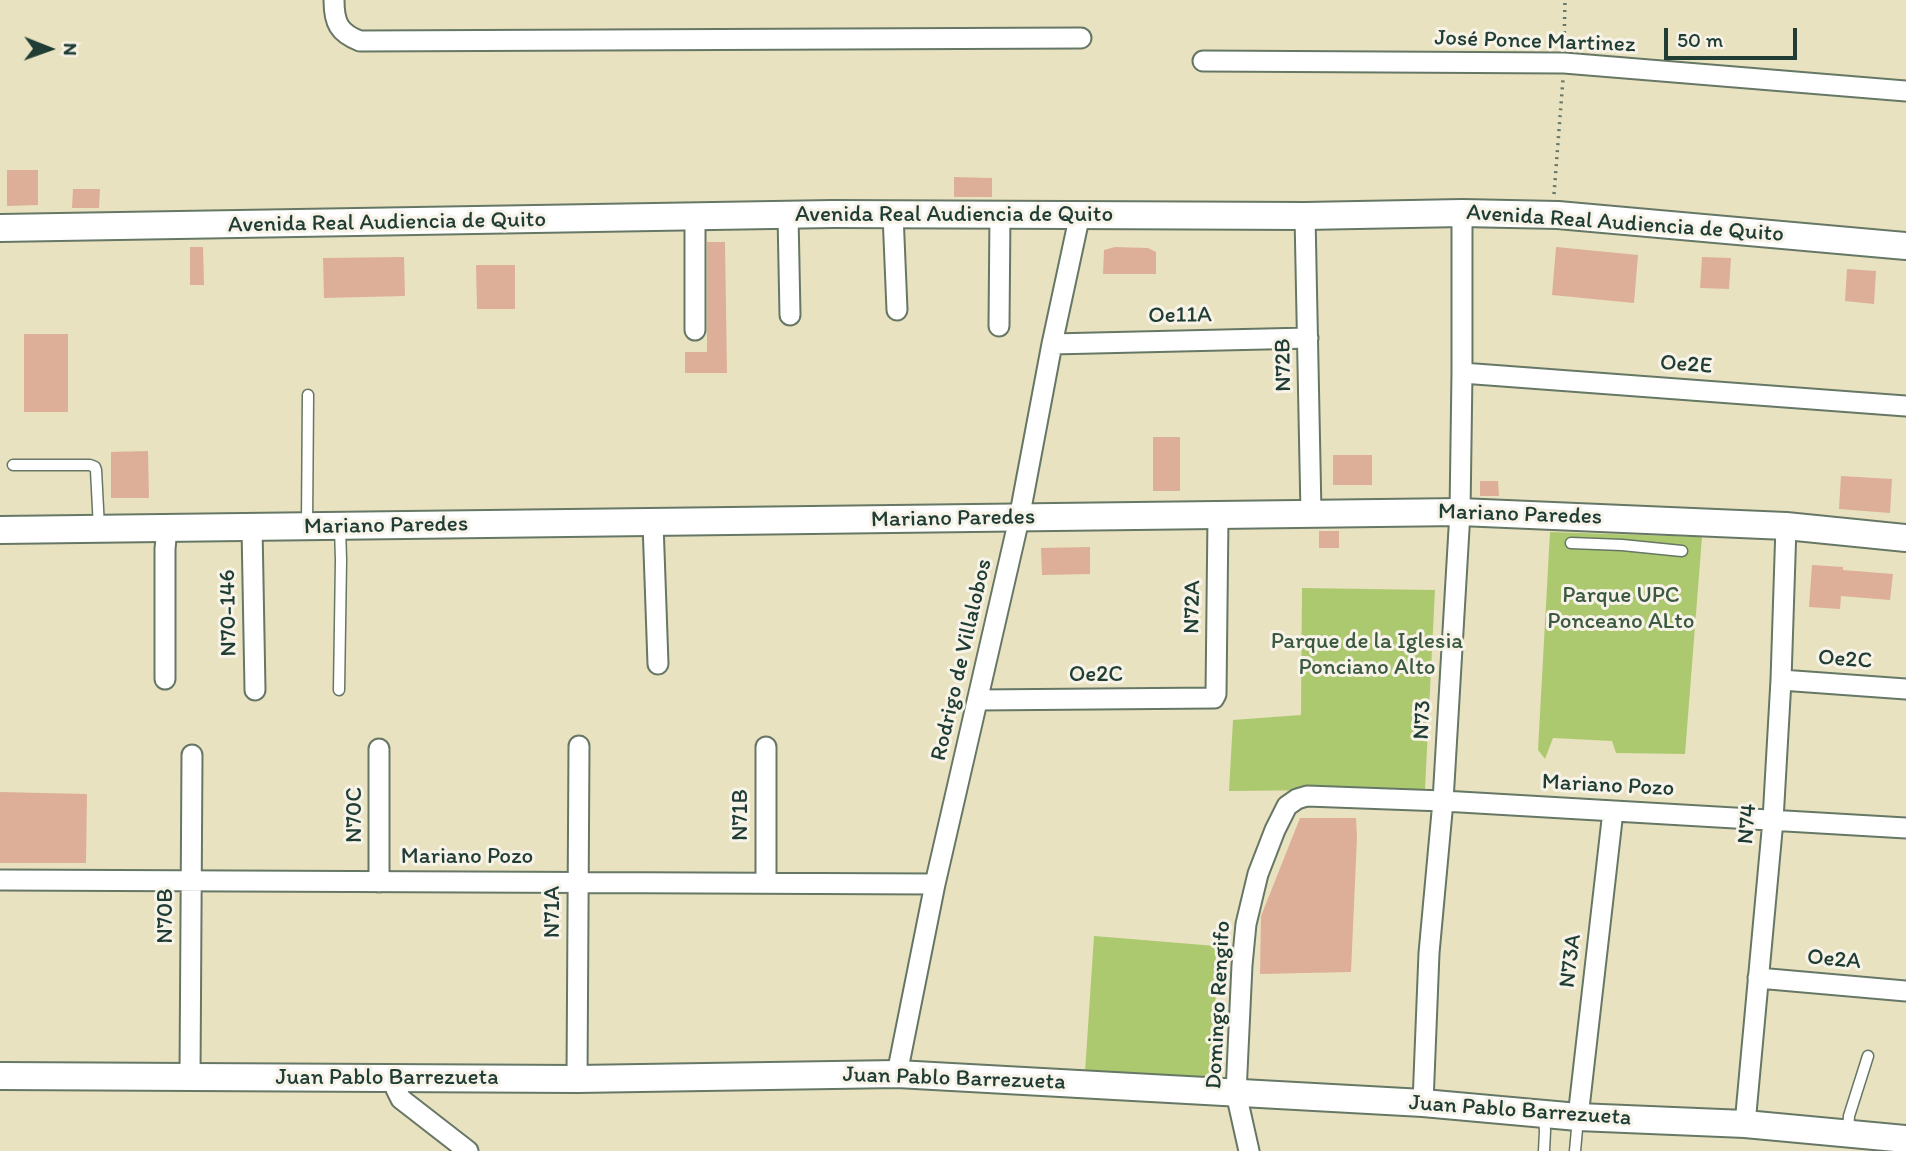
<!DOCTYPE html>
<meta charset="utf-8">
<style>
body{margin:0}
#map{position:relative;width:1906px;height:1151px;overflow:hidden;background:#e9e2c0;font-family:Itim,sans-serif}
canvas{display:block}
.north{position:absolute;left:14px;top:14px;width:70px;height:70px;-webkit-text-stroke:5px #f7f3e8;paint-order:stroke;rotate:91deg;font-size:19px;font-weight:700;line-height:28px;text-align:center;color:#1f3d34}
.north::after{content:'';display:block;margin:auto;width:24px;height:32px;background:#1f3d34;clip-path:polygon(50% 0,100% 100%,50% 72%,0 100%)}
.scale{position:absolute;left:1664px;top:28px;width:133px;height:32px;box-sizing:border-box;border:4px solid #1f3d34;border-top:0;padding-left:9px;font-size:21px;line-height:24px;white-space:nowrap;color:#1f3d34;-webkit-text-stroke:5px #f7f3e8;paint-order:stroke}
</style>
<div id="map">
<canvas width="1906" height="1151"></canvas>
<div class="north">N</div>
<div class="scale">50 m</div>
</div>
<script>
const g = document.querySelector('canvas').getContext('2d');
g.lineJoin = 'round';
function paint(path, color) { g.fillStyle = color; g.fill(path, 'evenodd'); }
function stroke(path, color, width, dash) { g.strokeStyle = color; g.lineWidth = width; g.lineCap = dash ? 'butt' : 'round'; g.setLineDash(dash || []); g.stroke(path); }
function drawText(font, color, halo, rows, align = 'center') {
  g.font = font + ' Itim,sans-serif'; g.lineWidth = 6; g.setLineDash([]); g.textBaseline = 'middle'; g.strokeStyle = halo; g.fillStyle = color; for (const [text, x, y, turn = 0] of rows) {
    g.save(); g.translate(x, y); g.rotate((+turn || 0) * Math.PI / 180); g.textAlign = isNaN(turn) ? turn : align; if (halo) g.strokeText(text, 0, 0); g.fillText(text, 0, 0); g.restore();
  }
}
paint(new Path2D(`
 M1550,532L1702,537L1685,754L1616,753L1612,741L1553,738L1545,759L1538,750Z
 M1302,588L1435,590L1425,789L1229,791L1233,720L1301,715Z
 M1094,936L1216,946L1215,1081L1085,1072Z`), '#adc96f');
paint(new Path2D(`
 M7,170H38V205L7,206Z
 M954,177L992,178V197H954Z
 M73,189H100L99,208H72Z
 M707,242H725L727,373H685V352H707Z
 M190,247H203L204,285H190Z
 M1115,247L1148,248L1156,252V274H1103L1104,250Z
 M1556,247L1638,255L1634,303L1552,295Z
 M404,257L405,296L324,298L323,258Z
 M1702,257L1731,258L1729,289L1700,288Z
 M476,265H515V309H477Z
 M1847,269L1876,271L1874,304L1845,301Z
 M24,334H68V412H24Z
 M1153,437H1180V491H1153Z
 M148,451L149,498H111V452Z
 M1333,455H1372V485H1333Z
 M1841,476L1892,479L1890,513L1839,509Z
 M1480,481H1498L1499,496H1480Z
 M1319,531H1339V548H1319Z
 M1090,547V574L1042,575L1041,548Z
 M1812,565L1843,567V570L1893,574L1890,600L1841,596L1840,609L1809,607Z
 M0,792L87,794L86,863H0Z
 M1300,818H1356L1357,837L1351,972L1260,974L1261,916Z`), '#ddaf98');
const lane = new Path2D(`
 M13,465H90L95,467L96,470L99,528
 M307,526L308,395
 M1571,543L1622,545L1682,551
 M339,690L341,560L340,527
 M1848,1133L1849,1116L1868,1056
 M1544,1151L1545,1131L1544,1115
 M1575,1151L1578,1118`);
const street = new Path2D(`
 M334,0C334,23 339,33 360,41L1081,38
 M1203,61L1564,63L1906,91
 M893,214L897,310
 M788,215L790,315
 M1305,216L1311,513
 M695,217V330
 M999,326L1000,214
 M1052,344L1308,338
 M1462,373L1906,406
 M653,523L658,664
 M252,527L255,690
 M165,679V549L167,528
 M1781,680L1906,689
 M978,700L1214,698L1216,694L1218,516
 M379,749V882
 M0,880L935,884
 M766,883V747
 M1758,978L1906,991
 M897,1074L935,884L1019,519L1052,344L1080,214
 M190,1076L192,755
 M396,1079V1089L401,1099L468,1151
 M577,1079L579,746
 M1423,1103L1429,953L1443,801L1460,512L1462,373V213
 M1578,1117L1613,811
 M1745,1124L1773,820L1781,680L1786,526
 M1249,1151L1236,1093L1242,965L1246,924L1258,874L1275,830L1287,806L1297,799L1307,796L1443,801L1906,828`);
const secondary = new Path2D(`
 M0,228L832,214L1305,216L1462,213L1558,215L1906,246
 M0,530L1460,512L1786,526L1906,538
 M0,1076L577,1079L897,1074L1423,1103L1578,1117L1745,1124L1906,1139`);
stroke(lane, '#667765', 13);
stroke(street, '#667765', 23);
stroke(secondary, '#667765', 30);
stroke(new Path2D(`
 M1564,47L1565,0
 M1554,194L1563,79`), '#667765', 3.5, [2, 5]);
stroke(lane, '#fff', 10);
stroke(street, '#fff', 19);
stroke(secondary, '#fff', 26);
drawText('23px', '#1f3d34', '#f7f3e8', [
 ["José Ponce Martinez",1535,42,2],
 ["Avenida Real Audiencia de Quito",954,215],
 ["Avenida Real Audiencia de Quito",387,223,-1],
 ["Avenida Real Audiencia de Quito",1625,224,4],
 ["Oe11A",1180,316,-1],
 ["N72B",1284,365,-91],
 ["Oe2E",1686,365,4],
 ["Mariano Paredes",1520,515,2],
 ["Mariano Paredes",953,519,-1],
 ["Mariano Paredes",386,526,-1],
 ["N72A",1193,607,-89],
 ["N70-146",229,613,-91],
 ["Rodrigo de Villalobos",962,660,-77],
 ["Oe2C",1845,660,4],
 ["Oe2C",1096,675],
 ["N73",1423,720,-87],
 ["Mariano Pozo",1608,786,3],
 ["N70C",355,815,-90],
 ["N71B",741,815,-90],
 ["N74",1748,824,-85],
 ["Mariano Pozo",467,857],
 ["N71A",553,912,-90],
 ["N70B",166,916,-90],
 ["Oe2A",1834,960,5],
 ["N73A",1571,961,-83],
 ["Domingo Rengifo",1219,1005,-87],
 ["Juan Pablo Barrezueta",387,1078],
 ["Juan Pablo Barrezueta",954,1079,2],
 ["Juan Pablo Barrezueta",1520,1111,4]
]);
drawText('23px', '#3b5940', '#f7f3e8', [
 ["Parque UPC",1621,596],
 ["Ponceano ALto",1621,622],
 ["Parque de la Iglesia",1367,642],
 ["Ponciano Alto",1367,668]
]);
</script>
